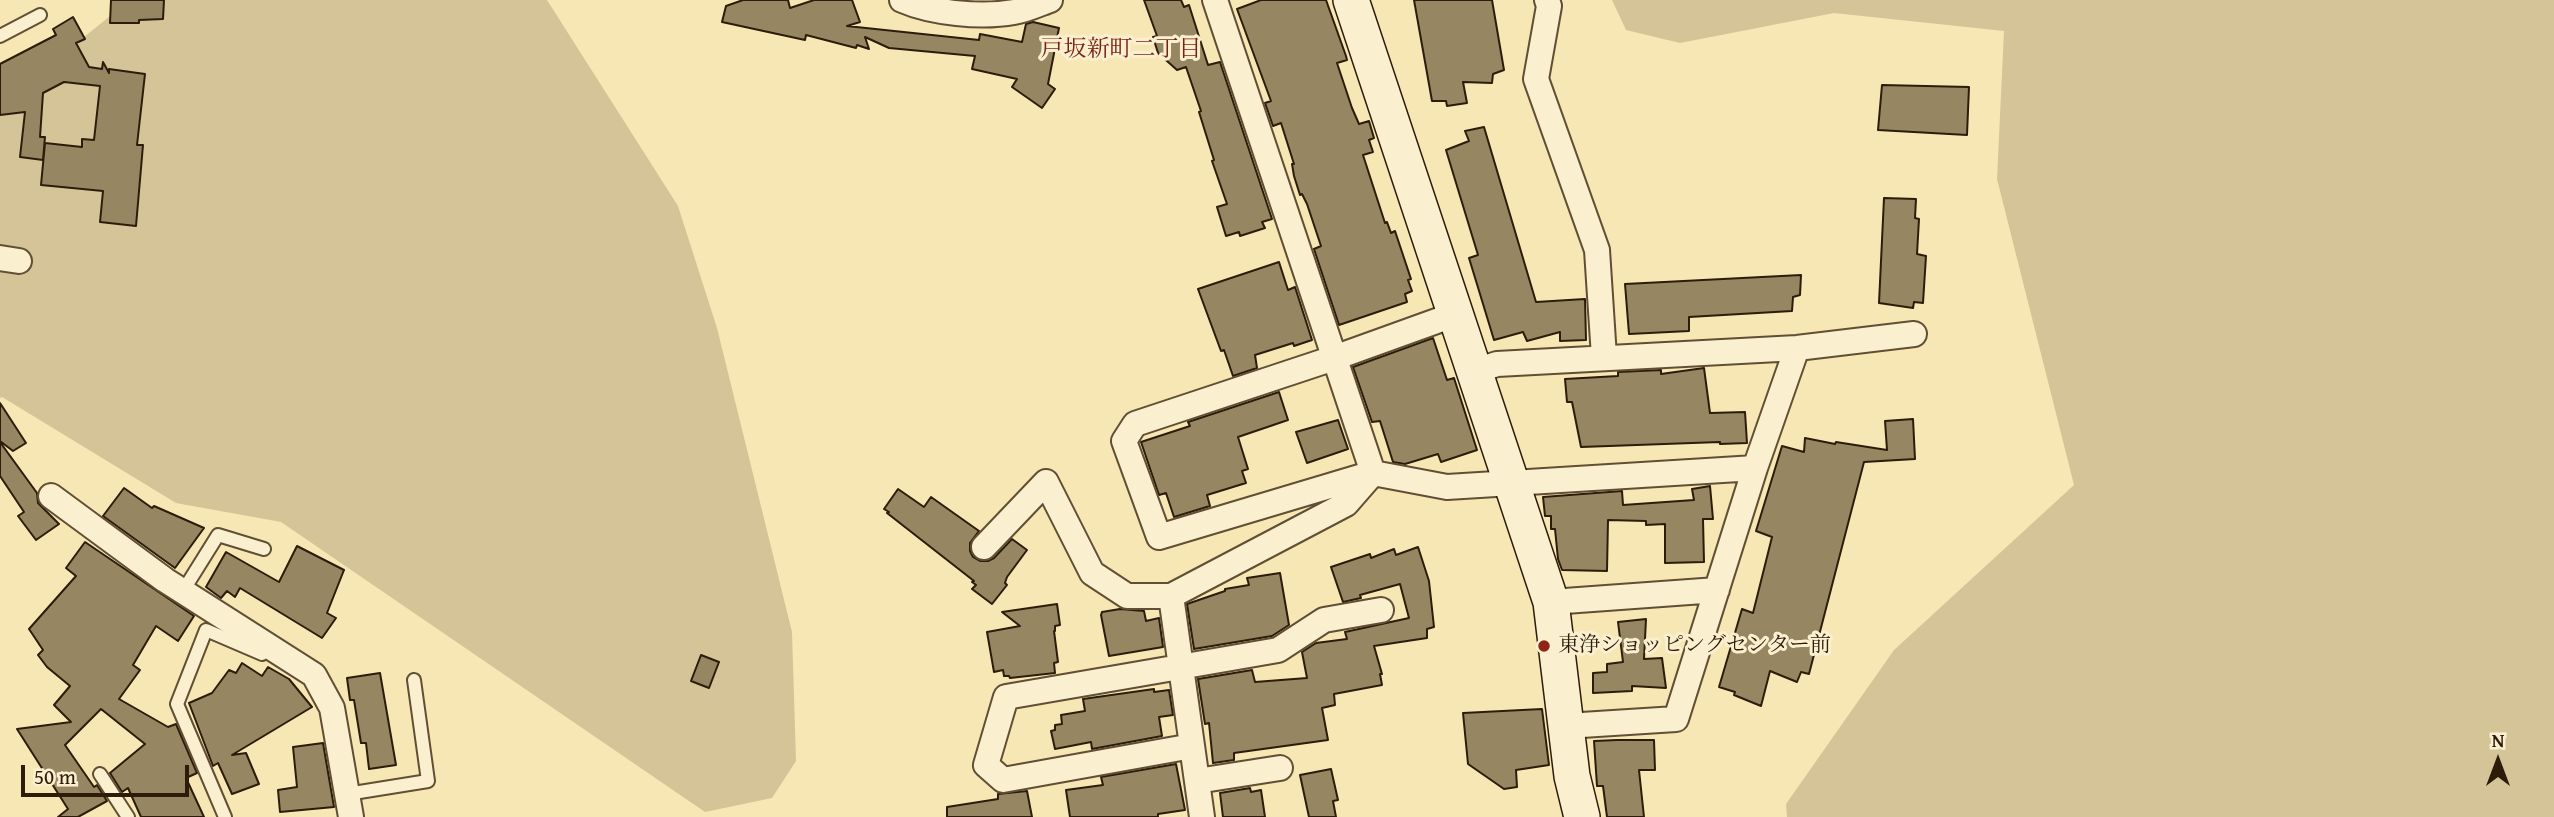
<!DOCTYPE html>
<meta charset="utf-8">
<style>
body{margin:0}
#map{position:relative;width:2554px;height:817px;overflow:hidden;background:#f7e7b4;font-family:"Gentium Book Plus",serif}
canvas{display:block}
.north{position:absolute;left:2463px;top:726px;width:70px;height:70px;-webkit-text-stroke:5px #faefce;paint-order:stroke;rotate:0deg;font-size:19px;font-weight:700;line-height:28px;text-align:center;color:#2d1c0a}
.north::after{content:'';display:block;margin:auto;width:24px;height:32px;background:#2d1c0a;clip-path:polygon(50% 0,100% 100%,50% 72%,0 100%)}
.scale{position:absolute;left:21px;top:765px;width:168px;height:32px;box-sizing:border-box;border:4px solid #2d1c0a;border-top:0;padding-left:9px;font-size:21px;line-height:24px;white-space:nowrap;color:#2d1c0a;-webkit-text-stroke:5px #faefce;paint-order:stroke}
</style>
<div id="map">
<canvas width="2554" height="817"></canvas>
<div class="north">N</div>
<div class="scale">50 m</div>
</div>
<script>
const g = document.querySelector('canvas').getContext('2d');
g.lineJoin = 'round';
function paint(path, color) { g.fillStyle = color; g.fill(path, 'evenodd'); }
function stroke(path, color, width, dash) { g.strokeStyle = color; g.lineWidth = width; g.lineCap = dash ? 'butt' : 'round'; g.setLineDash(dash || []); g.stroke(path); }
function drawText(font, color, halo, rows, align = 'center') {
  g.font = font + ' "Gentium Book Plus","Noto Serif JP",serif'; g.lineWidth = 6; g.setLineDash([]); g.textBaseline = 'middle'; g.strokeStyle = halo; g.fillStyle = color; for (const [text, x, y, turn = 0] of rows) {
    g.save(); g.translate(x, y); g.rotate((+turn || 0) * Math.PI / 180); g.textAlign = isNaN(turn) ? turn : align; if (halo) g.strokeText(text, 0, 0); g.fillText(text, 0, 0); g.restore();
  }
}
paint(new Path2D(`
 M124,0H547L678,206L717,328L792,632L796,761L772,798L705,812L281,522L176,503L2,397L0,398V105L115,12Z
 M1612,0H2554V817H1787L1786,804L1894,650L2074,485L1997,179L2004,31L1834,13L1680,43L1626,30Z`), '#d5c497');
const building = new Path2D(`
 M111,0H164L163,19L139,20V23H110Z
 M743,0H788L790,8L814,0H852L860,22L847,26L979,40L980,34L1022,42L1026,24L1033,22L1059,28L1048,84L1055,89L1042,108L1012,87L1017,79L972,69L975,56L889,48L865,37L869,49L857,45L856,48L806,35L805,40L722,22L726,6Z
 M1144,0H1181L1184,7L1189,5L1208,65L1220,62L1272,219L1262,222L1265,228L1240,236L1239,232L1226,236L1217,207L1227,204L1212,161L1214,160L1199,112L1201,111L1186,67L1177,70L1158,53L1153,37L1157,36Z
 M1261,0H1326L1346,56L1347,60L1337,63L1352,108L1359,124L1369,121L1374,138L1369,140L1373,152L1363,155L1385,223L1387,222L1391,233L1395,231L1411,279L1408,280L1412,291L1405,294L1407,302L1339,325L1314,249L1321,246L1307,204L1302,194L1300,195L1294,176L1292,164H1294L1281,123L1273,126L1265,103L1271,101L1237,9Z
 M1414,0H1492L1504,70L1493,74L1492,83L1463,82L1467,103L1447,106L1446,101H1432Z
 M73,17L85,39L76,43L89,67L102,69L103,62L109,73V69L145,74L137,145H143L136,226L100,222L103,191L41,185L45,143L82,147V139L94,140L100,86L64,82L43,93L40,137H45L43,160L20,157L25,112L0,115V64L56,35L53,29Z
 M1882,85L1969,87L1967,135L1878,130Z
 M1484,127L1536,302L1585,299L1586,340L1560,341V332L1527,341L1523,332L1494,340L1469,258L1478,255L1446,150L1469,141L1465,131Z
 M1884,198L1916,199L1915,218L1919,219L1917,254L1926,256L1923,303L1914,302L1913,308L1879,303Z
 M1279,262L1288,290L1295,287L1312,340L1294,346L1293,343L1255,355L1257,368L1233,376L1224,350L1221,351L1198,289Z
 M1801,275L1800,295L1793,297L1792,311L1689,317V331L1629,334L1625,284Z
 M1433,338L1447,380L1454,378L1477,450L1441,462L1438,454L1405,464L1393,462L1380,421L1372,422L1353,367Z
 M1704,368L1710,413L1745,412L1747,443L1720,444V442L1581,447L1572,402H1567L1565,379L1618,376V372L1661,370V374Z
 M1279,392L1288,420L1238,437L1248,469L1242,471L1246,483L1207,495L1210,506L1174,517L1166,493L1159,495L1141,442L1190,426L1188,422Z
 M0,403L26,443L13,451L0,441Z
 M1913,419L1915,459L1864,462L1809,674L1801,672L1797,682L1770,671L1761,706L1734,695L1735,692L1719,687L1742,609L1753,613L1772,537L1756,531L1782,446L1804,452L1805,438L1835,444L1836,442L1887,450L1885,421Z
 M1338,420L1348,449L1307,463L1296,432Z
 M0,442L37,493L38,503L59,524L36,540L18,516L24,512L0,476Z
 M1710,486L1713,519H1703L1704,562L1665,563V524L1646,525V521L1608,520L1607,571L1562,570L1558,559L1555,529H1551V516H1545L1543,497L1622,491L1623,505L1694,500L1692,489Z
 M124,488L152,508L154,506L204,528L175,568L103,516Z
 M898,489L924,507L931,497L979,531L970,543V551L973,557L980,561H988L994,558L1012,539L1027,550L1007,577L1005,583L1007,585L992,604L972,589L976,585L972,582L974,581L887,513L889,512L884,509Z
 M85,542L194,616L178,641L156,626L133,665L140,670L119,699L168,727L176,724L197,773L186,778L204,817H141L128,788L122,792L110,773L145,744L101,709L65,745L94,787L97,785L107,801L78,817H58L68,809L17,729L71,722L54,705L70,686L47,667L38,655L43,650L29,629L76,576L66,568Z
 M297,546L344,570L327,613L336,618L322,638L240,588L235,597L227,591L221,598L206,587L226,552L279,582Z
 M1418,547L1429,581L1434,627L1427,629V638L1374,646L1382,674H1380L1382,685L1334,694L1335,705L1322,708L1328,740L1234,753V760L1213,763L1209,723L1205,724L1198,679L1252,670L1255,682L1307,678L1302,652L1316,643L1347,639L1345,632L1409,618L1400,584L1360,595L1361,598L1343,602L1331,567L1370,554L1371,558L1394,549L1396,555Z
 M1280,573L1289,625L1272,636L1194,649L1187,604L1225,591V589L1249,585L1247,578Z
 M1057,604L1060,625L1055,626V631H1054L1058,662L1054,663L1055,673L1010,678L1009,676H1004L1003,670L994,672L987,632L1020,626L1002,612Z
 M1120,609L1144,611L1146,621L1159,618L1163,647L1109,656L1101,615L1102,612Z
 M1646,619L1644,659L1662,658L1666,688L1632,686V691L1593,693V673L1607,672V664L1623,662L1618,622Z
 M701,655L719,662L709,688L691,681Z
 M242,663L262,676L268,667L289,679L312,707L232,755L246,753L259,784L232,794L218,763L213,766L189,703L212,693L229,670L236,673Z
 M380,673L396,765L369,769L366,743H361L354,700H350L347,678Z
 M1154,689V692L1169,690L1173,715L1159,717L1162,736L1092,749L1091,742L1055,749L1051,731L1055,730V725L1062,724L1061,715L1085,711L1083,699Z
 M1542,709L1549,765L1516,770L1517,787L1504,789L1468,764L1463,713Z
 M1617,740H1654L1655,770H1639L1644,817H1607L1603,786H1597L1594,741Z
 M323,743L334,807L280,812L278,790L297,787L293,747Z
 M1176,764L1185,810L1158,814V817H1070L1066,790L1103,785L1101,777Z
 M1331,769L1338,800L1333,801L1336,817H1309L1300,775Z
 M1250,788L1251,792L1261,790L1265,817H1223L1220,793Z
 M1027,791L1032,817H947V807L998,799V794Z`);
paint(building, '#968662');
stroke(building, '#2d1c0a', 2);
const lane = new Path2D(`
 M0,36L40,15
 M183,591L218,535L264,549
 M100,774L128,817
 M347,794L428,781L414,680
 M225,817L177,704L206,630L262,654`);
const street = new Path2D(`
 M902,0C932,13 981,18 1014,12C1026,10 1039,4 1050,0
 M1215,0L1373,473L1447,487L1755,468
 M1547,0L1549,6L1536,79L1597,250L1604,357
 M0,258L19,261
 M1475,371L1497,364L1797,348L1914,334
 M51,496L165,580L314,675L332,708L351,817
 M984,547L1046,482L1092,573L1127,596H1171L1346,504L1373,473L1159,537L1124,441L1135,424L1334,358L1456,314
 M1171,596L1202,817
 M1551,602L1717,590
 M1566,726L1676,719L1755,468L1797,348
 M1192,746L1003,780L986,765L1006,697L1278,650L1324,620L1381,610
 M1197,781L1280,768`);
const secondary = new Path2D(`
 M1351,0L1551,602L1572,776L1582,817`);
stroke(lane, '#604f34', 16);
stroke(street, '#604f34', 28);
stroke(secondary, '#2d1c0a', 38);
stroke(lane, '#faefce', 12);
stroke(street, '#faefce', 24);
stroke(secondary, '#faefce', 35);
for (const [x, y, r, color] of [
 [1544,646,7,"#8f2418"]
]) { const dot = new Path2D(); dot.arc(x, y, r, 0, 2 * Math.PI); g.fillStyle = color; g.fill(dot); stroke(dot, '#faefce', 2.5); }
drawText('21px', '#2d1c0a', '#faefce', [
 ["東浄ショッピングセンター前",1558,646]
], 'left');
drawText('23px', '#7a1f14', '#faefce', [
 ["戸坂新町二丁目",1121,50]
]);
</script>
